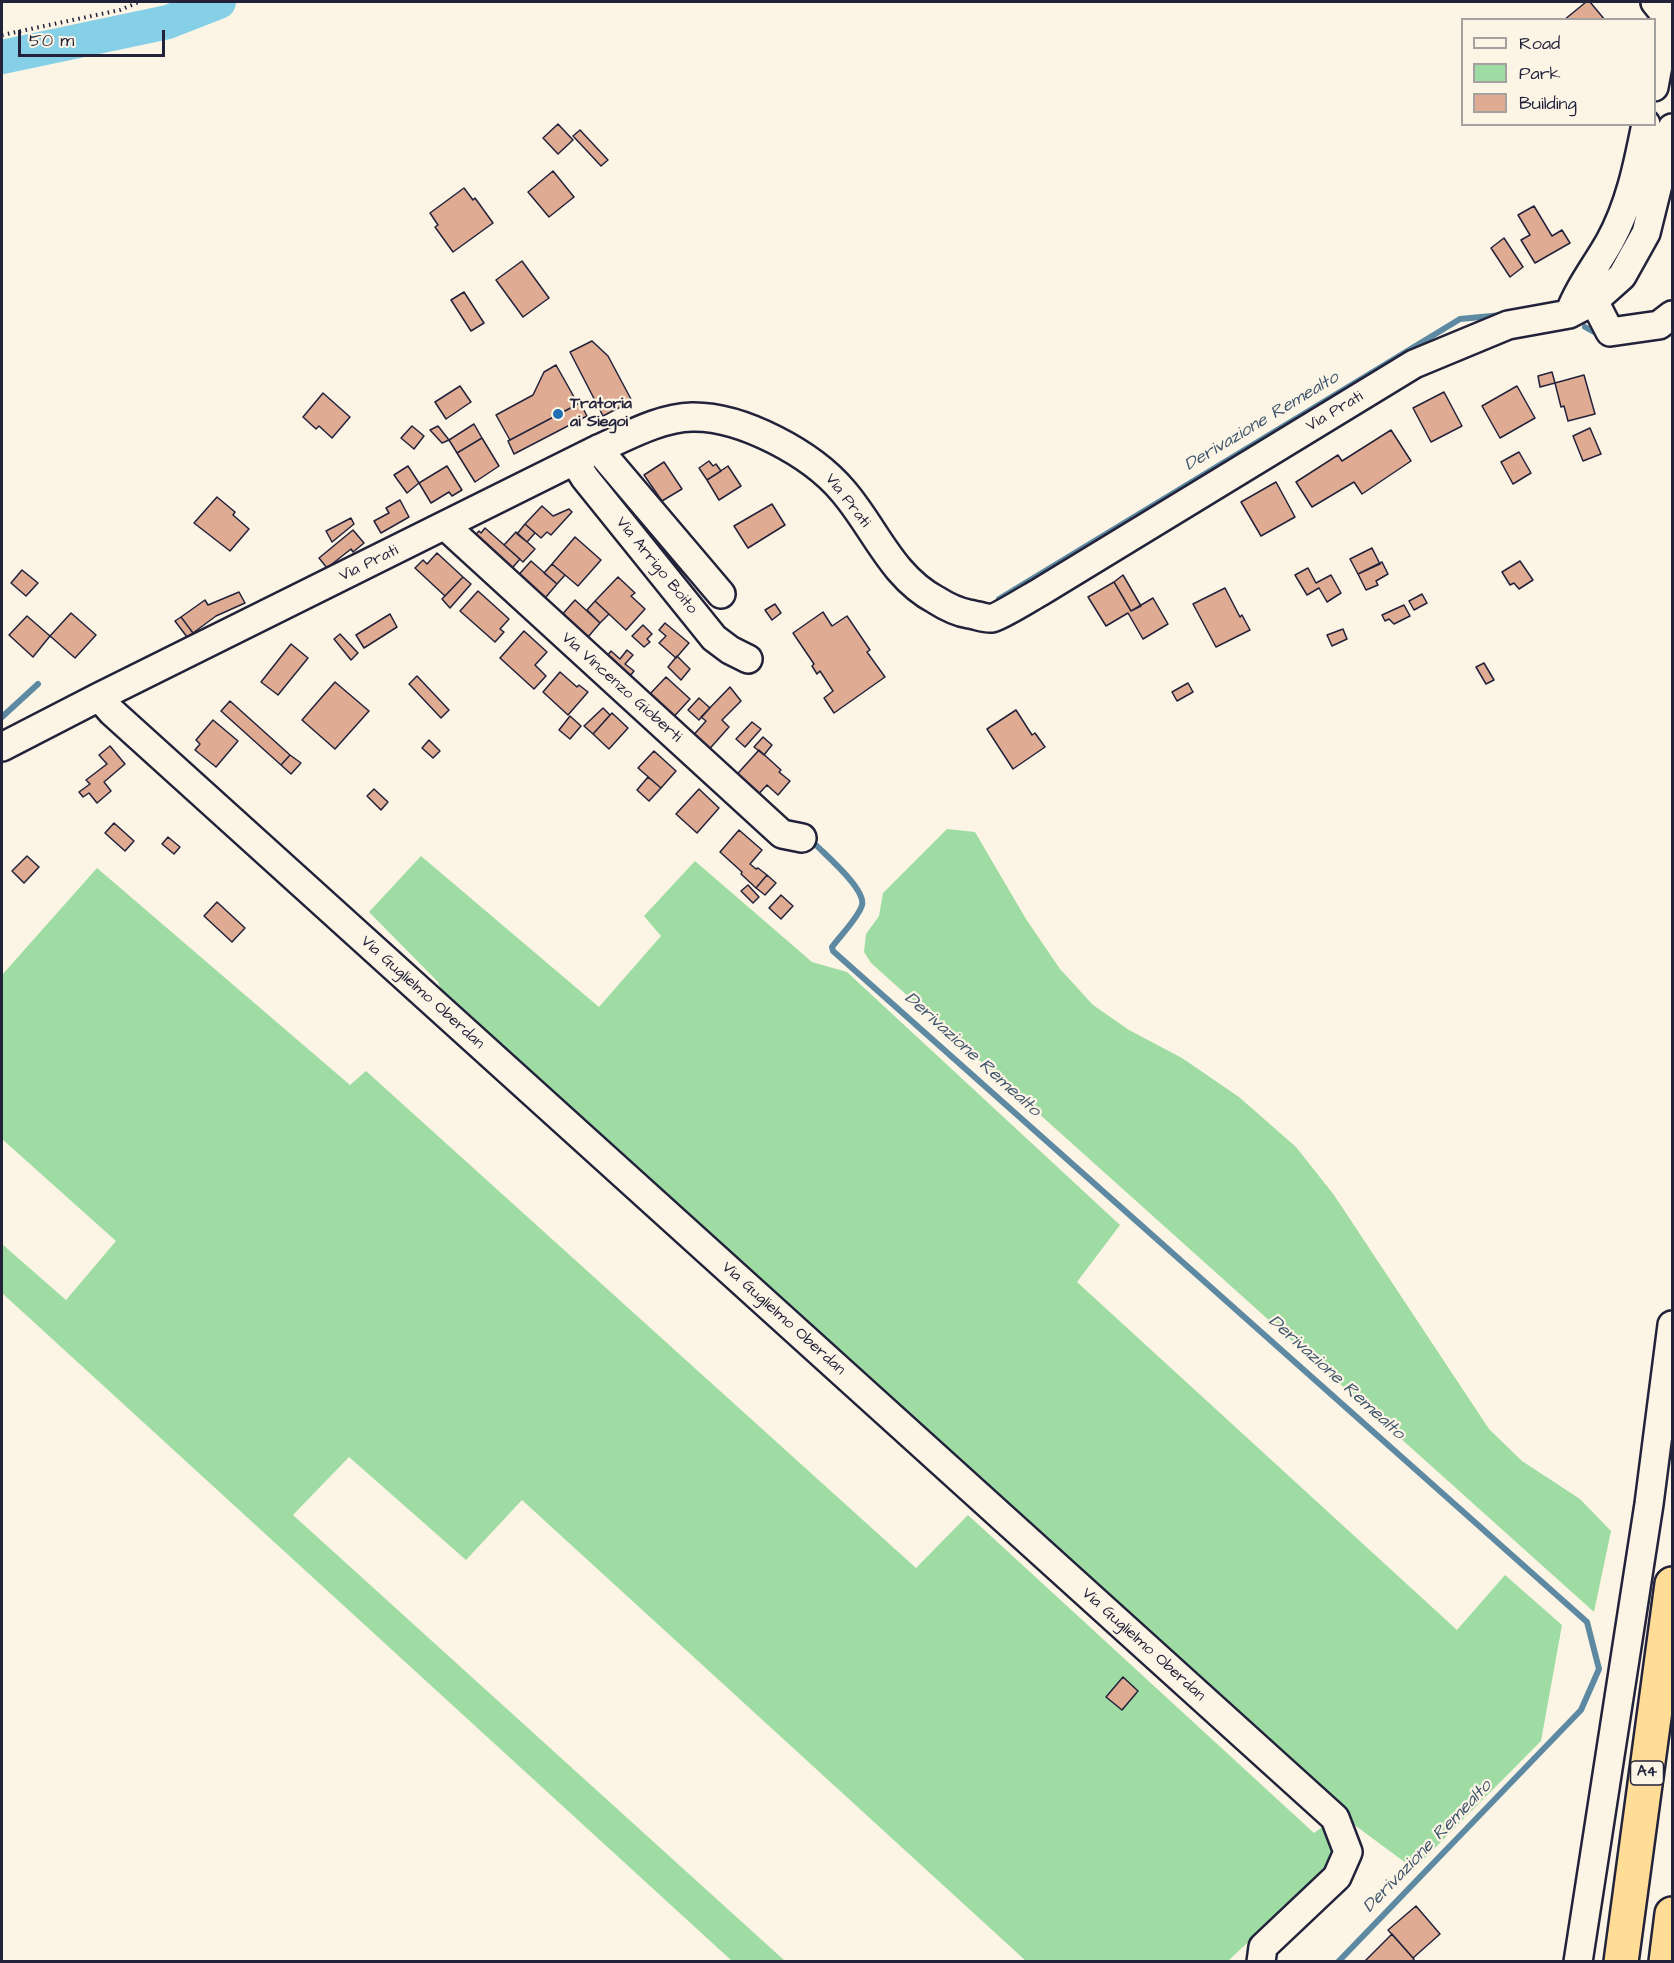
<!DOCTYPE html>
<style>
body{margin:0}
#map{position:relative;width:1674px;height:1963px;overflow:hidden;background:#fcf5e5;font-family:"Architects Daughter",sans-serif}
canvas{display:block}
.frame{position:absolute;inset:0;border:3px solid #22223b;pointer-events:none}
.legend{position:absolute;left:1461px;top:18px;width:195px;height:108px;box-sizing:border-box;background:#fcf5e5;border:2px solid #a5a1a1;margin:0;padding:8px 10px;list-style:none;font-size:18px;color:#22223b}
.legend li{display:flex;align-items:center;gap:12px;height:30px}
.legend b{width:30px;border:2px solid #a5a1a1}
.scale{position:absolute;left:18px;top:30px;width:147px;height:27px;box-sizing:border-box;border:3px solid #22223b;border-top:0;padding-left:8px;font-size:18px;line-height:21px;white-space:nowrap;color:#22223b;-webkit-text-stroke:4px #fcf5e5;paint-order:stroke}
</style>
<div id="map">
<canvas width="1674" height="1963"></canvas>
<div class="frame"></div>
<ul class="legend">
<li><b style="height:8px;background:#fcf5e5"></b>Road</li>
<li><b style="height:16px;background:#9edca3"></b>Park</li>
<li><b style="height:16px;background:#dfac93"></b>Building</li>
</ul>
<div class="scale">50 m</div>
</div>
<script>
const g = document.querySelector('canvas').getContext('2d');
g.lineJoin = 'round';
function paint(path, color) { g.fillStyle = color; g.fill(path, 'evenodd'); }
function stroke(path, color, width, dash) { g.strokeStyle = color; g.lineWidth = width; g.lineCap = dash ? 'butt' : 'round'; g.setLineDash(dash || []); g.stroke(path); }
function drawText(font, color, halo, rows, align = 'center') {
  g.font = font + ' "Architects Daughter",sans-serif'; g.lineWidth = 4.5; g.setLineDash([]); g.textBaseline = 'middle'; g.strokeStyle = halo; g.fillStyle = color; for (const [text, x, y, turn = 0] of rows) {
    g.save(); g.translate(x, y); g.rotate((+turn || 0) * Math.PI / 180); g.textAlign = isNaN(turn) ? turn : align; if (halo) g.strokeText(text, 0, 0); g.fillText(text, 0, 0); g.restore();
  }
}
paint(new Path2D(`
 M947,829L975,832L1026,919L1060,969L1093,1005L1129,1030L1182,1058L1239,1097L1296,1147L1334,1195L1489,1429L1522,1461L1580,1499L1611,1531L1594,1612L871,963L864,952L866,934L879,916L883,893Z
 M421,856L599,1007L661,936L644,916L695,861L812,962L847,972L1120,1225L1077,1282L1457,1630L1505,1575L1562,1625L1541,1741L1414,1869L1345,1818L446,1005L438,982L369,912Z
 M97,868L350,1085L366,1071L916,1568L968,1515L1314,1833L1324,1826C1333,1844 1335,1849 1326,1869L1228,1961H1026L522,1500L466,1560L349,1457L293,1515L785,1961H732L2,1293V1244L66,1300L116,1241L2,1139V975Z`), '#9edca3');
stroke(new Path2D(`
 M1585,327L1603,337
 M999,599L1460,319L1502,315
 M2,717L38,684
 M817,846C828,857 866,890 862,905C859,917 840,936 832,947L833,951L1587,1622L1599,1669L1581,1710L1338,1962`), '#5d8aa2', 6);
stroke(new Path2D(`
 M2,57L168,22L219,2`), '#85d0e6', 34);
const building = new Path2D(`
 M1586,2H1590L1605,20H1564Z
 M558,124L573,140L558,154L543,138Z
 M580,130L608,160L601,166L573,136Z
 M553,171L574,197L549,217L528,192Z
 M464,188L473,200L475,198L493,223L453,252L435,227L438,225L430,213Z
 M1534,206L1552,236L1562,230L1570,243L1535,263L1521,240L1530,235L1518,215Z
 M1504,238L1523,267L1510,277L1491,248Z
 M522,261L549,298L523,317L496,280Z
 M464,292L484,323L471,331L451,300Z
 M592,341L608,356L632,401L603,416L570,352Z
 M556,365L578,404L510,440L496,415L533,395L544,372Z
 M1552,372L1555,383L1540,387L1538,376Z
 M1584,375L1595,414L1568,421L1564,406L1561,407L1555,383Z
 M460,386L471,402L446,419L435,402Z
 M1517,386L1535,418L1500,438L1482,406Z
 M1444,392L1462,426L1431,442L1413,408Z
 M323,393L350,417L332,438L319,426L316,429L303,417Z
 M580,403L587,416L514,454L508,441Z
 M474,424L482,438L457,453L449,440Z
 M412,426L424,436L414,449L401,438Z
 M438,426L449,440L442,443L430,430Z
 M1590,428L1601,454L1583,461L1573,436Z
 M1391,430L1411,461L1362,494L1354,482L1312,507L1296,482L1338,455L1342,461Z
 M482,438L499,466L475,482L457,453Z
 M1519,452L1531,473L1513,484L1501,462Z
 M709,461L713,466L716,464L721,471L707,480L699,468Z
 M664,462L682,489L662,501L644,475Z
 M408,466L419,483L407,493L394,475Z
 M447,466L462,490L452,496L449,492L431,503L419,483Z
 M728,466L741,486L719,500L707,480Z
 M1276,482L1295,517L1261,536L1241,502Z
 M217,497L235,512L233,515L249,529L230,551L194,523Z
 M400,500L409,517L381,533L374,521L389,513L386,508Z
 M772,504L785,525L748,548L734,526Z
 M542,506L553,516L569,509L572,512L551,535L547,532L541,538L525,524Z
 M351,518L354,524L332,542L326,531Z
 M525,524L535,533L527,542L517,534Z
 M485,528L520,559L507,574L470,541L479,531L481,533Z
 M353,530L364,543L353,552L351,549L327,568L319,558Z
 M516,532L535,549L523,562L504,545Z
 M575,537L601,560L578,586L552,564Z
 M1372,548L1380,564L1358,574L1350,559Z
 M437,553L463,577L445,596L415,568L423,560L427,564Z
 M531,561L557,584L540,604L514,580Z
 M1520,561L1533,580L1519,589L1514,583L1510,585L1502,572Z
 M1382,562L1388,574L1376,581L1378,585L1366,590L1358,574Z
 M552,564L565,575L557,584L544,573Z
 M1308,568L1316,583L1331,575L1341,593L1327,602L1319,588L1307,595L1295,575Z
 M22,570L38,583L26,596L11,583Z
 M1123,575L1141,606L1131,611L1114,582Z
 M463,577L471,584L450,608L442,599Z
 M618,577L635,593L631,596L645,609L626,630L595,601Z
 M1114,582L1131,611L1153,598L1168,624L1143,639L1128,613L1106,626L1088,597Z
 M1225,588L1240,617L1242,615L1250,630L1216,647L1193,604Z
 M478,591L509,619L500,629L504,632L495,642L460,611Z
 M239,592L245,603L216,616L193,633L181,617L205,600L208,605Z
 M1422,594L1427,603L1414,610L1409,601Z
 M575,600L600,623L582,644L559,618Z
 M595,601L609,614L600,623L587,610Z
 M775,604L781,613L772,620L765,610Z
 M1404,605L1410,616L1394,624L1389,619L1385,621L1382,615Z
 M823,612L832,626L847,616L870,650L867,652L885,677L834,713L824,698L833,691L820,671L817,674L812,666L814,664L793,633Z
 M71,613L96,635L75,658L50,636Z
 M390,614L397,627L364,648L356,635Z
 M27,616L50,636L33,657L9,635Z
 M181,617L193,633L187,637L175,621Z
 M665,623L689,643L676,658L659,643L666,636L659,630Z
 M643,625L652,634L647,639L650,642L644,647L632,636Z
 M1343,629L1347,639L1332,646L1327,635Z
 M524,631L547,652L535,665L546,676L534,689L500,658Z
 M340,634L358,653L351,660L334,639Z
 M291,644L308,658L278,695L261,682Z
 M627,650L633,655L625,664L634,671L626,681L603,661L611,651L620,659Z
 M677,656L690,669L681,680L668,667Z
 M1484,663L1494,680L1486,684L1476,667Z
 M560,672L577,687L579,685L588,692L568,715L543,692Z
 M417,676L449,710L441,718L409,684Z
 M666,677L690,699L669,722L648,696Z
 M335,682L369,711L335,749L302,720Z
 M1188,683L1193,692L1177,701L1172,692Z
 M730,687L741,701L722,720L729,727L705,754L689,740L706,721L701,717Z
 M699,698L710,708L699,720L688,710Z
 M230,701L290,755L281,765L221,711Z
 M603,708L610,715L593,734L584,726Z
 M1016,710L1032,735L1035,733L1045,747L1013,769L987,729Z
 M612,713L628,728L609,749L593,734Z
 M570,716L581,726L570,739L559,730Z
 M213,720L238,741L216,767L195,750L200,744L196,740Z
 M752,722L761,729L745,747L736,739Z
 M763,737L772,745L764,755L754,747Z
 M429,740L440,751L433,758L422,748Z
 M110,746L125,764L104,782L111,791L97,803L89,793L83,797L79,792L90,784L86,780L107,764L99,755Z
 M759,750L781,770L779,772L790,781L778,795L767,785L753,800L731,781Z
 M654,751L676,771L661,788L638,768Z
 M290,755L301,763L291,774L281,765Z
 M648,777L661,788L649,801L637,790Z
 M374,789L388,802L381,810L367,796Z
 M699,789L719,808L697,833L676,814Z
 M114,823L134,841L125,851L105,833Z
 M739,830L762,850L750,864L756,869L758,868L767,875L756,888L741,874L742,872L720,852Z
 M168,837L180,847L174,854L162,844Z
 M27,856L39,867L24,883L12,871Z
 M767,875L776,883L765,895L756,888Z
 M748,885L759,897L753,903L741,891Z
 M781,895L793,906L781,919L769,908Z
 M217,902L245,928L232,942L204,916Z
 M1123,1677L1138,1691L1122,1710L1106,1697Z
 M1416,1906L1440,1934L1413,1958L1388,1930Z
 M1392,1934L1414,1959L1412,1962H1364Z`);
paint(building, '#dfac93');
stroke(building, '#22223b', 1.5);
const minor = new Path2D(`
 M1654,87L1667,17L1655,2
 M1594,301L1610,332L1659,325L1672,315
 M1569,314C1579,287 1596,266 1610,241C1630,205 1638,164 1646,124
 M598,449L721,594
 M575,462L585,478L714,638L730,650L748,659
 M448,525L453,533L782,834L802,838
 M99,697L112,712L1335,1818L1348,1852L1337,1877L1263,1947L1261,1962
 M2,747L99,697L598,449C628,436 659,418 692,417C742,416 812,454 843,491C875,528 891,576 936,600C947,607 957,612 969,614C976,615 986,619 992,618C999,617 1031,597 1040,592L1414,364L1508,325L1569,314L1594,301L1622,276L1646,233L1672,128
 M1578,1962L1649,1504L1672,1325`);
const highway = new Path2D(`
 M1621,1962L1672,1584
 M1666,1962L1672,1914`);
stroke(minor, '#22223b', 32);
stroke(highway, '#22223b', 38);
stroke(new Path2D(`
 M2,35L120,10L139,2`), '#22223b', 4, [1.5, 4.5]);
stroke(minor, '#fcf5e5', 27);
stroke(highway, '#ffdd96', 33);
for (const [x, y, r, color] of [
 [558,414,6,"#1f6fb2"]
]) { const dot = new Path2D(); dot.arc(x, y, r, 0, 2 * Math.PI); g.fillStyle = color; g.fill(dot); stroke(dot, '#fcf5e5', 2); }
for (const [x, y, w] of [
 [1647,1773,33]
]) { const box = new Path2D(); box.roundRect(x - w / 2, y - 12, w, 24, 4.5); g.fillStyle = '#fcf5e5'; g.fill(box); stroke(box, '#22223b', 1.5); }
drawText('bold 15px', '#22223b', null, [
 ["A4",1647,1773]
]);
drawText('bold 16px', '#22223b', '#fcf5e5', [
 ["Tratoria",570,405],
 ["ai Siegoi",570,423]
], 'left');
drawText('16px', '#22223b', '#fcf5e5', [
 ["Via Prati",1335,412,-31],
 ["Via Prati",847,501,52],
 ["Via Prati",369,564,-26],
 ["Via Arrigo Boito",656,566,51],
 ["Via Vincenzo Gioberti",621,688,42],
 ["Via Guglielmo Oberdan",422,993,42],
 ["Via Guglielmo Oberdan",783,1319,42],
 ["Via Guglielmo Oberdan",1143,1645,42]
]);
drawText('italic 18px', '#40566e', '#fcf5e5', [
 ["Derivazione Remealto",1262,422,-31],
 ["Derivazione Remealto",972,1055,42],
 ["Derivazione Remealto",1336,1378,42],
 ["Derivazione Remealto",1428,1847,-46]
]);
</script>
